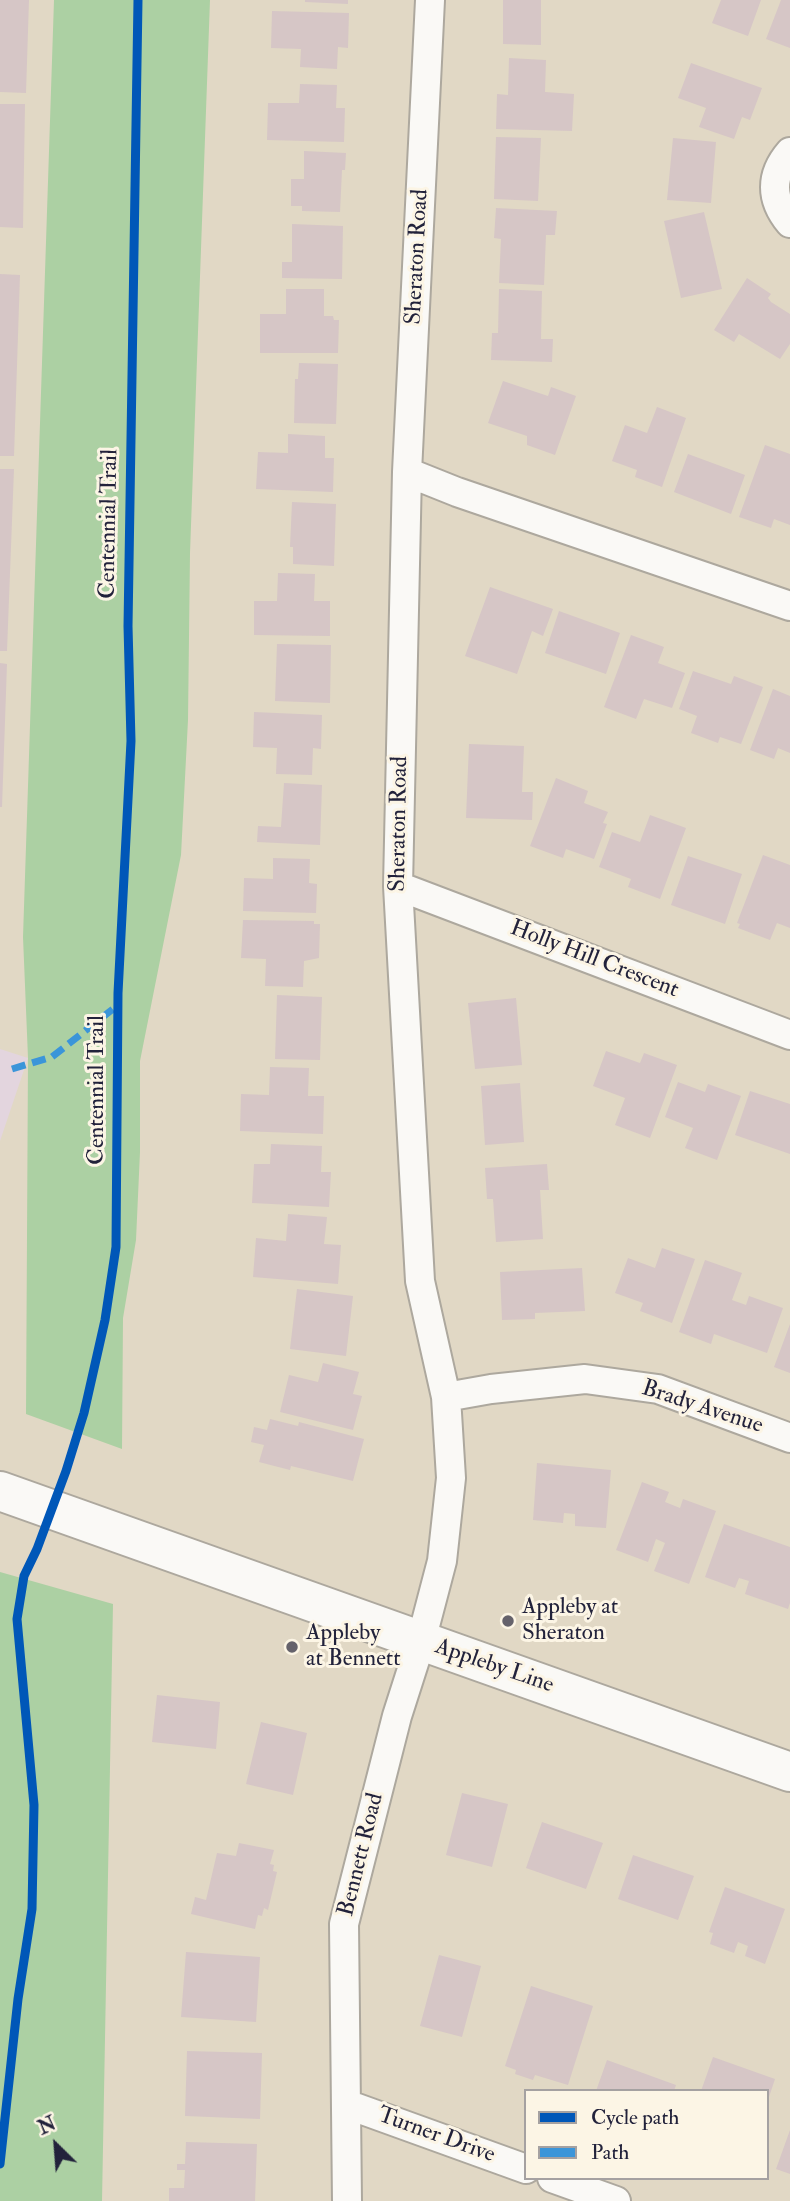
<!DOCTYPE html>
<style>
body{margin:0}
#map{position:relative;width:790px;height:2201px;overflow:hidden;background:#e1d8c5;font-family:"IM FELL Double Pica",serif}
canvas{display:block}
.legend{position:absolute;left:524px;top:2089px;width:245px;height:91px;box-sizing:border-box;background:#fcf5e5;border:2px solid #a5a1a1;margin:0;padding:9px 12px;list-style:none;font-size:21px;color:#22223b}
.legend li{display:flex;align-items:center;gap:14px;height:35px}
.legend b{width:35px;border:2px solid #a5a1a1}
.north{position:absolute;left:21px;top:2110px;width:70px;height:70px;-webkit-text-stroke:5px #fcf5e5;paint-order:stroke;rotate:335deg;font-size:19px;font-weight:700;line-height:28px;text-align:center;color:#22223b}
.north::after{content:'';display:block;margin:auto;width:24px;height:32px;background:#22223b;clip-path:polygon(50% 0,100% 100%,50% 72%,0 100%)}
</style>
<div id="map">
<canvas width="790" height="2201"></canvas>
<ul class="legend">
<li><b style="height:9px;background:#0057b8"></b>Cycle path</li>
<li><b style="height:9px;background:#3b95d9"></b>Path</li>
</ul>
<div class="north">N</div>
</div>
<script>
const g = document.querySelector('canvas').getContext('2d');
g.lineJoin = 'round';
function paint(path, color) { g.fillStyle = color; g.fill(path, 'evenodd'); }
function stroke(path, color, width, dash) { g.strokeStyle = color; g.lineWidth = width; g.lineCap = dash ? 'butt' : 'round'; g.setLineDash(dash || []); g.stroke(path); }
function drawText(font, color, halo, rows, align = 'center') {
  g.font = font + ' "IM FELL Double Pica",serif'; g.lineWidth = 6; g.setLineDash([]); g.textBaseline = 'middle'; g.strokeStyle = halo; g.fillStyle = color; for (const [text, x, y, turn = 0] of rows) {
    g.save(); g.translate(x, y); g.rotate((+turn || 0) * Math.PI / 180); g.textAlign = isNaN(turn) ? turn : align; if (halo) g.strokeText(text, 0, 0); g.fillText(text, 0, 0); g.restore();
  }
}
paint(new Path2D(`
 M0,1049L28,1058L0,1141Z`), '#e3d5de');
paint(new Path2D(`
 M54,0H210L190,553L188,720L181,855L140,1061V1152L136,1240L123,1318L122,1449L26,1414L28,1058L23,937Z
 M0,1572L113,1604L102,2201H0Z`), '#acd0a3');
paint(new Path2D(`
 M0,0H29L26,93L0,92Z
 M305,0H348V4L305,2Z
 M503,0H541V45L503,44Z
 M721,0H761L748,36L712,23Z
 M781,0H790V48L766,39Z
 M272,11L349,13L348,48L338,47L337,69L300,67L301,49L271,48Z
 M509,58L546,60L545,92L574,94L572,131L496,129L497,94L508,95Z
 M691,63L762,88L750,120L742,117L734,139L699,127L706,108L678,98Z
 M300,84L337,85L336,108H345L344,142L267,140L268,103H299Z
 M0,104H25L23,228L0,227Z
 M496,137L541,138L538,201L494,199Z
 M673,138L716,142L711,203L667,200Z
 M304,151L346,153L345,170H342L340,212L302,211V206H291V179H304Z
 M496,208L557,211L555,235H546L544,285L499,283L501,239L494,238Z
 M704,212L722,289L681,298L664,221Z
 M292,224L343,226L342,279L282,278V262H292Z
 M0,274L20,275L14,456H0Z
 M747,278L771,294L768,298L771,302L790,314V344L780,359L739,334L734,342L714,330Z
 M286,289H324V316H333L334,320H339L338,353H260V314H286Z
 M499,289L542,291L541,339H553L552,362L491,360L492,333H498Z
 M299,363L338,364L336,424L294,423L295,379H298Z
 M503,381L548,396L551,387L576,396L555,455L527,445V436L488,423Z
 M657,407L686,418L662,487L635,477L637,470L612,461L625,425L647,433Z
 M288,434L325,436V458H334L333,492L256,489L258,452L288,453Z
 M765,445L790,454V525L774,519L771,528L739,517Z
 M688,454L745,475L731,514L674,492Z
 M0,469H14L7,651H0Z
 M292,502L336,504L334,566L293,564V547H290Z
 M278,573L315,574L314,601H330V636L254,635V601H277Z
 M490,587L553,609L543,636L532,631L517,674L465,656Z
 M559,611L620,633L606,674L545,653Z
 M631,635L664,647L658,663L685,673L672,708L644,699L636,719L604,707Z
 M277,644L331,645L330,703L275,701Z
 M0,663L7,664L2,807H0Z
 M693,671L731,684L734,676L763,687L741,744L720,737L718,743L691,733L697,716L679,709Z
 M773,689L790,696V753L778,748L774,759L750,750Z
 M254,712L322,715L321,749L313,748L312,775L276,774L277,748L253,747Z
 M469,744L524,746L522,792H533L532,820L466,818Z
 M556,778L588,791L584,803L608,812L603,823L607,824L594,859L566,849L563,858L530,846Z
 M284,783L322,785L320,845L257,842L258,826L281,827Z
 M650,815L686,828L660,899L628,887L631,879L599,867L612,832L640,842Z
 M763,855L790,865V928L777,923L770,940L738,928L740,924L737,923Z
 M688,856L742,874L725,924L671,905Z
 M273,858L310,859L309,883L317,884L316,913L243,911L244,878L273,879Z
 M243,920L314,921V924H320L319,958L304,961L303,987L265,986L266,959L241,958Z
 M277,995L322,997L320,1060L275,1059Z
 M516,998L522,1065L475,1069L468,1003Z
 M606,1051L640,1063L644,1053L677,1065L650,1138L615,1125L625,1098L593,1086Z
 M270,1067L309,1068L308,1096H324L323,1134L240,1131L241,1094L269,1095Z
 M678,1082L705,1092L708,1084L741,1096L717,1160L685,1148L693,1128L665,1117Z
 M520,1083L524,1142L485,1145L481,1086Z
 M750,1091L790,1104V1154L735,1135Z
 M271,1144L322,1146L321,1172H331L329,1207L252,1203L254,1164H270Z
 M547,1164L549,1190H540L543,1239L496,1242L493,1199H487L485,1168Z
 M288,1214L327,1217L324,1244L341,1245L338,1284L253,1277L256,1238L286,1241Z
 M662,1248L695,1259L672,1323L640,1311L643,1303L615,1293L628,1258L655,1268Z
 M705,1260L742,1273L732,1300L746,1305L749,1296L783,1308L767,1353L714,1334L711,1344L679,1332Z
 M582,1268L585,1311L535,1313V1319L502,1320L500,1272Z
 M297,1289L353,1296L346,1356L290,1349Z
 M790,1324V1373L774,1367Z
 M323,1363L359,1372L353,1394L362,1396L353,1430L280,1412L289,1375L318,1382Z
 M270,1419L298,1426L299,1422L364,1439L353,1481L291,1466L290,1470L259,1462L264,1445L251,1442L254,1427L267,1430Z
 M537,1463L611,1470L606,1528L575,1526V1514L564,1513L563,1523L533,1520Z
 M642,1482L669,1492L665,1502L680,1508L683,1499L716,1511L689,1584L654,1571L665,1543L656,1539L648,1562L616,1550Z
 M724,1524L790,1547V1603L788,1609L745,1594L749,1581L739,1578L735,1588L705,1577Z
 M157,1695L220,1702L216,1749L152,1742Z
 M261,1722L307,1733L293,1795L246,1784Z
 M462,1793L508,1804L492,1867L446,1855Z
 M542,1822L603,1843L586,1889L526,1868Z
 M239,1843L274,1850L270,1864L274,1865L273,1871L277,1872L268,1910L264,1908L262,1916L258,1915L255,1929L191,1914L195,1897L206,1900L217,1853L236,1856Z
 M633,1855L694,1876L678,1920L618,1899Z
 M725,1887L785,1909L765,1964L745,1956L748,1946L738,1942L734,1953L710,1944L713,1933L709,1932Z
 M186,1952L260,1957L256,2022L181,2017Z
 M439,1955L481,1966L462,2037L420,2026Z
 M531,1986L593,2006L568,2085L535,2075L533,2080L515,2074L516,2070L505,2066Z
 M187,2051L262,2053L260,2119L185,2116Z
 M713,2057L775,2079L768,2100L767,2091H701Z
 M607,2060L676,2085L674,2091H596Z
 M790,2130V2174L776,2169Z
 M186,2142L257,2144L255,2201H169V2188H184L185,2170H177V2164H185Z`), '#d6c6c6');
const street = new Path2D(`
 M790,152C770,175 770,199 790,223
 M407,472L457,492L790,606
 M398,886L790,1035
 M446,1397L491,1389L585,1379L658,1389L790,1438
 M346,2104L526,2169
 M552,2178L616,2201
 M347,2201L344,1924L397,1716L421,1641L442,1561L451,1478L446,1397L420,1281L398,886L407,472L430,0`);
const primary = new Path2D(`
 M0,1491L790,1772`);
stroke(street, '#ada89e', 32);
stroke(primary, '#ada89e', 42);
stroke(street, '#faf9f6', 28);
stroke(primary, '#faf9f6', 38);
stroke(new Path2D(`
 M12,1069L52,1057L118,1005`), '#3b95d9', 7, [14, 7]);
stroke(new Path2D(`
 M0,2164L18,1999L32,1909L34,1805L17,1619L24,1576L37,1549L66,1471L84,1413L105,1320L116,1247L118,993L131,741L128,626L138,0`), '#0057b8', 9);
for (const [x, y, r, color] of [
 [508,1621,7,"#65626b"],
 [292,1647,7,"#65626b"]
]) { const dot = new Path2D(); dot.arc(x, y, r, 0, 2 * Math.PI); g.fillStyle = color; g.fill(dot); stroke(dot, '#fcf5e5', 2.5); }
drawText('23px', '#22223b', '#fcf5e5', [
 ["Sheraton Road",418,257,-87],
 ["Centennial Trail",110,524,-89],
 ["Sheraton Road",400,824,-89],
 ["Holly Hill Crescent",594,960,21],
 ["Centennial Trail",98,1090,-90],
 ["Brady Avenue",702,1408,18],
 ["Appleby Line",494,1667,19],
 ["Bennett Road",362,1855,-76],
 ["Turner Drive",436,2136,20]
]);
drawText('23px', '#22223b', '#fcf5e5', [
 ["Appleby at",522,1608],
 ["Sheraton",522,1634],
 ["Appleby",306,1634],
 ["at Bennett",306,1660]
], 'left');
</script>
